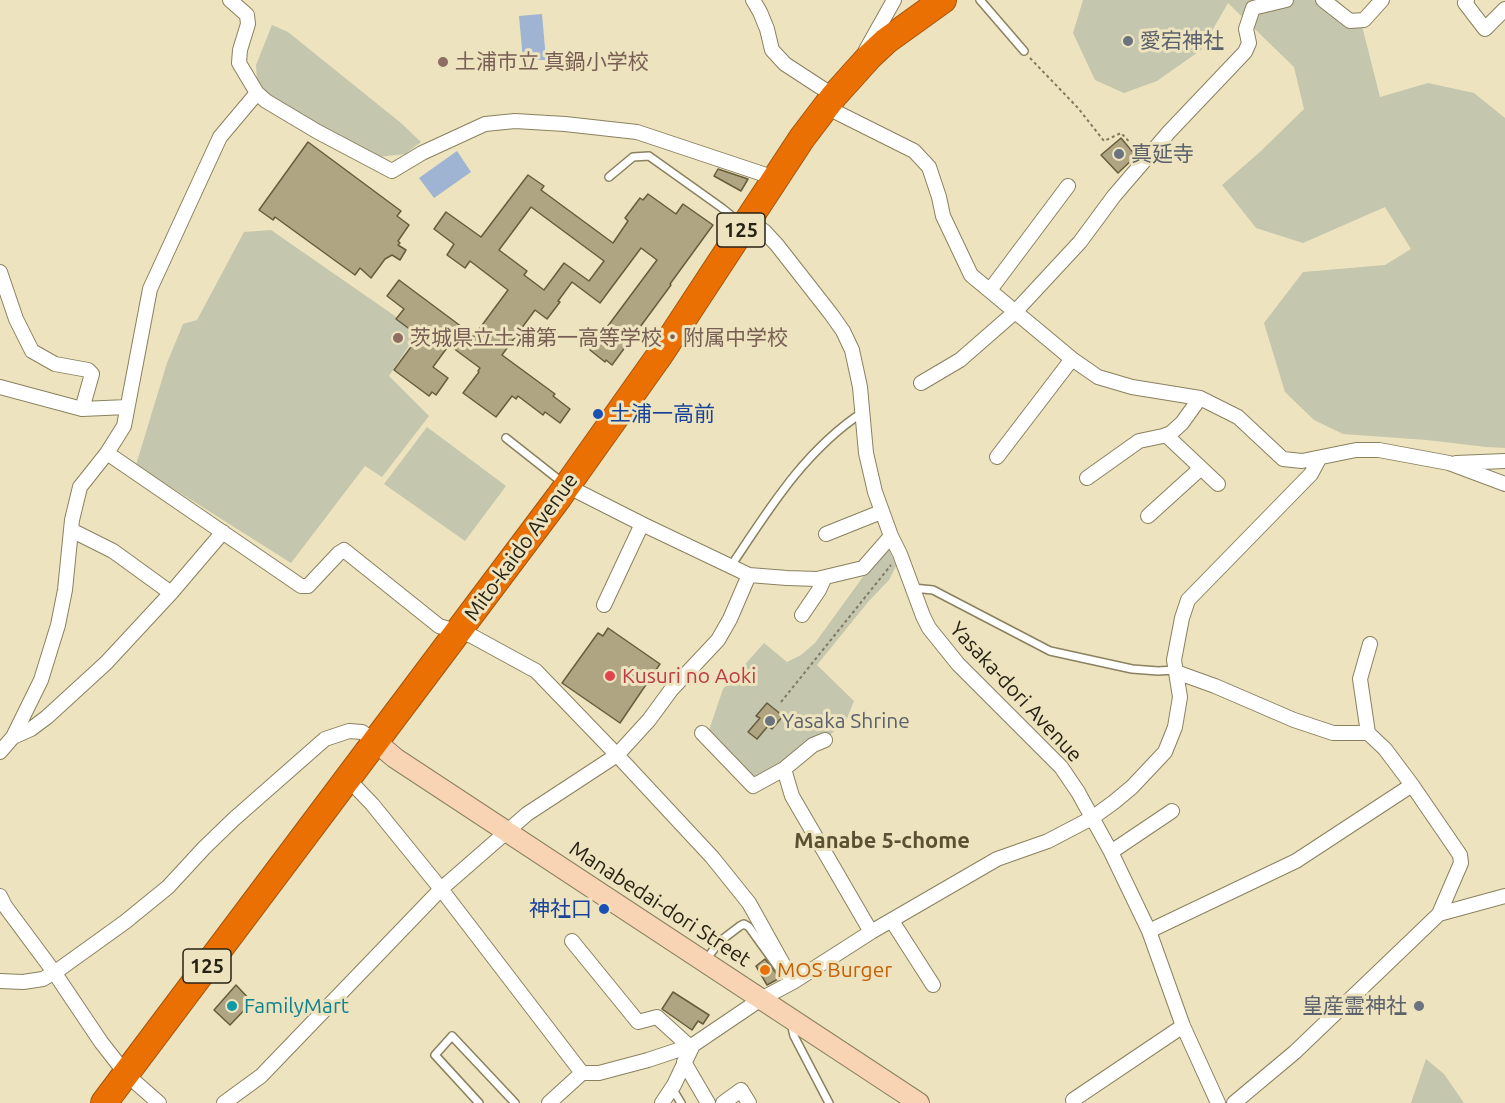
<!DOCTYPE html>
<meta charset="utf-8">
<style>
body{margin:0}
canvas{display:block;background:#ede3be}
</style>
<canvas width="1505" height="1103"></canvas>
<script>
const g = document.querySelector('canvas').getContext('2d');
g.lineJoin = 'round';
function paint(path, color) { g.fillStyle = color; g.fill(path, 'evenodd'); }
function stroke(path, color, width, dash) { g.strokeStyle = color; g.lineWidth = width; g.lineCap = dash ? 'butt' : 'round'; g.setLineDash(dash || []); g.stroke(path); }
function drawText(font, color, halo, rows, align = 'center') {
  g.font = font + ' Ubuntu,"Noto Sans JP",sans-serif'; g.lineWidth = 6; g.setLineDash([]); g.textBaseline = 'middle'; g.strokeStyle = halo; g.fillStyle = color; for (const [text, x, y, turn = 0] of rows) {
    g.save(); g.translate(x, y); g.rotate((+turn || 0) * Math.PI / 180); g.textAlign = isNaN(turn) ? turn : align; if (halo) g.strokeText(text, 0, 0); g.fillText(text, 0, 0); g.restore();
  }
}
paint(new Path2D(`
 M1083,0H1337L1361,22L1380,97L1428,83L1474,93L1505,118V448L1486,447L1427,440L1343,434L1314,420L1285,392L1264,323L1303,272L1385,265L1411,249L1385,207L1303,243L1256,228L1222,185L1261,151L1304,109L1294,67L1228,3L1201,50L1157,81L1124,93L1095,80L1073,33Z
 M272,25L288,32L401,123L421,142L405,154L378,157L329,133L264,91L257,79L256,65Z
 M271,230L418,332L389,376L429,416L382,477L365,466L291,563L136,465L167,363L183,324L197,320L244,232Z
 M427,427L506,486L465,541L384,484Z
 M889,550L896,566L889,580L868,602L817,665L854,701L846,721L830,735L808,744L786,760L755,780L708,733L723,689L764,643L787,662L801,655L815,643L865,574Z
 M1426,1059L1444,1074L1464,1103H1411Z`), '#c4c6ae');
paint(new Path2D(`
 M542,14L546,60H523L519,16Z
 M457,151L471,172L434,198L419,178Z`), '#9fb3d2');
const building = new Path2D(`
 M1121,138L1136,156L1118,173L1101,155Z
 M308,142L401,211L397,216L409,225L398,241L400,243L398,245L406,250L400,260L392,255L385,259L371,278L360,268L355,275L275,217L273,220L259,210Z
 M718,169L748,179L741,191L714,176Z
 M528,175L544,186L541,190L613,243L628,221L625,218L640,198L643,200L648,194L676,214L683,204L713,225L670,284L671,285L612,365L606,360L605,362L590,350L657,260L641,248L600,303L572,282L558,301L560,302L547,319L535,310L502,355L555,394L553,396L570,409L560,423L545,412L543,415L518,396L516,399L512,396L496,417L463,393L479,372L478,371L480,368L449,345L433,367L448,378L436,395L432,392L429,396L394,370L419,336L396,319L404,309L387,296L399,280L474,336L508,290L470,261L465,268L447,255L454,244L434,229L446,212L481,237ZM531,207L604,261L589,281L564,263L544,290L524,275L527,271L499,250Z
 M608,628L660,664L620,723L562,683L598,633L603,636Z
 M767,703L783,716L772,729L768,726L757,739L748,732L760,718L756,716Z
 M765,959L780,978L767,985L756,966Z
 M236,985L252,1002L230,1025L214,1010Z
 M673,992L709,1015L703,1024L698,1021L692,1030L662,1009Z`);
paint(building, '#afa582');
stroke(building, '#665d3c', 1.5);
const lane = new Path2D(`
 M980,0L1024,51
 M609,177L633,157L649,156L722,208L733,217L742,219
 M506,438L563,483
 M731,566C769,509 804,451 863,412
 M913,588L933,590L1050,651L1132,669L1158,671L1175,670
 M706,960L719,942L740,926L744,924L749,927L780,970
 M791,1023L794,1036L829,1103
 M672,1088L681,1103
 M479,1103L435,1055L452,1036L515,1103`);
const street = new Path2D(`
 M230,0L247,15L248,24L240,50L239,63L257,93L266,101L318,132L392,171L422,153L485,124L515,121L565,124L637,132L766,175L774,180
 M753,0L760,12L767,29L772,50L785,64L834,96
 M1323,0L1350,21L1364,20L1382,0
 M1467,0L1465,3L1485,29L1505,9
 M866,50L894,0
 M826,107L914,151L929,167L939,197L943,216L971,275L1072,359L1098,377L1132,387L1200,398L1238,417L1283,459L1302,461L1356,450H1379L1449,463L1505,484
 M748,220L764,231L777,245L831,314L843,331L852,350L860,387L866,453L875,492L891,536L900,554L923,616L929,628L958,664L1061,767L1078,792L1111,852L1149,931L1183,1026L1218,1103
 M0,272L16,319L32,351L55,364L88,370L92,374L82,409
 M990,290L1068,186
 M921,383L960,360L1015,312L1080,242L1114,196L1169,132L1245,52L1249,43L1246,29L1253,8L1286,0
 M0,387L82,409L127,407
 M1166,435L1218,484
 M107,453L301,586H308L339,553L344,550L439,626L472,636L536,671L617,755L712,857L749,903L793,982
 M997,457L1072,359
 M1456,463L1505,461
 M1087,478L1139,441L1163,436L1171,433L1182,423L1200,398
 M567,486L642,524L749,575L787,578L817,579L863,568L891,536
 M1148,516L1201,468
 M71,530L113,551L171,593
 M826,534L881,512
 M604,605L642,524
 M802,615L819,590L825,577
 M1176,672L1215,686L1294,720L1333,733H1368L1385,749L1412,785
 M702,733L753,786L784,769L792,796L871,932
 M1368,733L1360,679L1370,644
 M13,737L31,729L47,717L106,663L171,593L223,532
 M0,752L13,737L41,680L58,625L65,590L72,520L80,487L107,453L124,426L150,289L220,137L257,93
 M784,769L813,745L825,740
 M347,778L372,804L441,889L582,1073
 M1111,852L1172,811
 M0,896L5,906L54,972L101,1042L126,1074L159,1103
 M892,921L933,985
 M1149,931L1296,861L1412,785L1460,855L1461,863L1439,914
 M572,941L638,1022L657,1017L689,1046
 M0,981L23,982L43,979L61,968L125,922L168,887L204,848L234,819L325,739L349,731L362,732L376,742
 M684,1062L708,1103
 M1073,1100L1183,1026
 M224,1103L261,1076L441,889L527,814L617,755L649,720L671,690L718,640L730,619L749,575
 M549,1103L582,1073H599L648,1060L693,1045L761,999L793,982L871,932L997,859L1048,841L1092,818L1114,802L1132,787L1165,752L1175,727L1180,697L1174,660L1182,618L1188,600L1311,474L1319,459
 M662,1103L674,1085L693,1045
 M723,1103L741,1090L749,1103
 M1234,1103L1295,1052L1439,914L1505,896`);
const secondary = new Path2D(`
 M376,742L395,758L919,1103`);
const highway = new Path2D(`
 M104,1103L559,497L659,356L802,138L834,96L870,56L886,41L943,0`);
stroke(lane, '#8a815f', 10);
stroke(street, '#8a815f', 16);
stroke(secondary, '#8a815f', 22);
stroke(highway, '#a5550a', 28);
stroke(new Path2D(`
 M1030,58L1078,108L1104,141L1121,133L1137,150
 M781,702L891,565`), '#807961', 2, [3, 3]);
stroke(lane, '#fff', 7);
stroke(street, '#fff', 14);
stroke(secondary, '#f9d4b4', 20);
stroke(highway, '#ea7004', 26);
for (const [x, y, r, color] of [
 [1128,41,6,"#6b7280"],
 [443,62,6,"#8d6e63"],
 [1119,154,6,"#6b7280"],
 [398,338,6,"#8d6e63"],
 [598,414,6,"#1a4fb4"],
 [610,676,6,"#e0444e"],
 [770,721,6,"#6b7280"],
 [604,909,6,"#1a4fb4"],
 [765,970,6,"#e8710a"],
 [232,1006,6,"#0f9aa8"],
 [1419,1006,6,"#6b7280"]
]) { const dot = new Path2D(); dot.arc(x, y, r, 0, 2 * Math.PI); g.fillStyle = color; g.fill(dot); stroke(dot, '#ede3be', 2); }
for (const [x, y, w] of [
 [741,230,48],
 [207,966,48]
]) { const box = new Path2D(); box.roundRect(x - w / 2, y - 17, w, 34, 4.5); g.fillStyle = '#ede3be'; g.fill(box); stroke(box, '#262215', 1.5); }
drawText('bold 20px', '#262215', null, [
 ["125",741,230],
 ["125",207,966]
]);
drawText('21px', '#5b616d', '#ede3be', [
 ["愛宕神社",1140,41],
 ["真延寺",1131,154],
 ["Yasaka Shrine",782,721],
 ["皇産霊神社",1407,1006,"right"]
], 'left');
drawText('21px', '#785e54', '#ede3be', [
 ["土浦市立 真鍋小学校",455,62],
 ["茨城県立土浦第一高等学校・附属中学校",410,338]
], 'left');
drawText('21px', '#164399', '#ede3be', [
 ["土浦一高前",610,414],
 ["神社口",592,909,"right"]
], 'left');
drawText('21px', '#262215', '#ede3be', [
 ["Mito-kaido Avenue",521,547,-54],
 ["Yasaka-dori Avenue",1016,692,47],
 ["Manabedai-dori Street",660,904,33]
]);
drawText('21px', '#be3a42', '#ede3be', [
 ["Kusuri no Aoki",622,676]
], 'left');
drawText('21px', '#c56008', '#ede3be', [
 ["MOS Burger",777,970]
], 'left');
drawText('21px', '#0d838f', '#ede3be', [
 ["FamilyMart",244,1006]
], 'left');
drawText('bold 22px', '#595131', '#ede3be', [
 ["Manabe 5-chome",882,841]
]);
</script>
